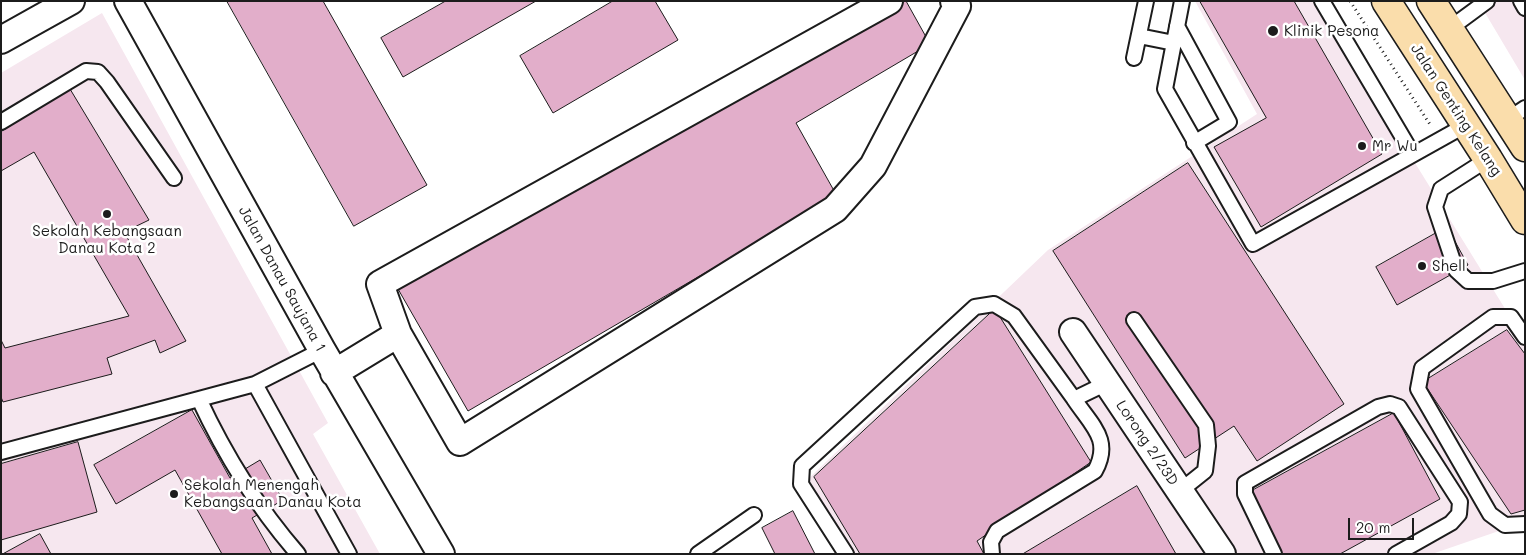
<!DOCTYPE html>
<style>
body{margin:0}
#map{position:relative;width:1526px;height:555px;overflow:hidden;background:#fff;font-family:Mali,sans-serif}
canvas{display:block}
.frame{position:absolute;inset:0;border:2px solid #1c1c1c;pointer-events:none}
.scale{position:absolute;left:1348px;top:518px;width:66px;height:22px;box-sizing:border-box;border:2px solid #1c1c1c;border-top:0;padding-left:6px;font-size:15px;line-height:18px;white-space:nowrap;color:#1c1c1c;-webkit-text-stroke:4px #fff;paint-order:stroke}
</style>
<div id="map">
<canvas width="1526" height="555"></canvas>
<div class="frame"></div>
<div class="scale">20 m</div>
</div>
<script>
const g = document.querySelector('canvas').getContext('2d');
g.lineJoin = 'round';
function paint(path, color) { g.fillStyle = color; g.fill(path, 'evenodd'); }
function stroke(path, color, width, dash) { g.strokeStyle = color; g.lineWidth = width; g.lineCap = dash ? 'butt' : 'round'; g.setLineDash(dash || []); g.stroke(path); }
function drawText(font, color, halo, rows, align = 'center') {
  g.font = font + ' Mali,sans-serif'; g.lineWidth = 5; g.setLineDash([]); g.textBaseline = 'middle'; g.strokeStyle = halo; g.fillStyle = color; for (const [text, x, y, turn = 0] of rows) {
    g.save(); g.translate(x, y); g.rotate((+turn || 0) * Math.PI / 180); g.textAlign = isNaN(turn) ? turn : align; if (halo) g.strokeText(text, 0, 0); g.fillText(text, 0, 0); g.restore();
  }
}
paint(new Path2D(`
 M1195,1H1315L1525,341V522L1432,554H852L807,480L1048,250L1257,114Z
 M1478,1H1525V80Z
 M102,13L328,423L313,434L380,554H1V73Z`), '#f6e7ef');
const building = new Path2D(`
 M227,1H323L427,185L354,226Z
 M446,1H536L403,77L381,38Z
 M613,1H655L678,40L553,113L520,56Z
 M891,1H906L930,44L796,123L837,196L468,411L398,289Z
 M1200,1H1294L1382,154L1261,227L1214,147L1266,118Z
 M70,89L149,220L124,232L186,341L160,353L155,340L107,358L112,374L3,402L1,397V340L5,348L129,316L34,152L1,171V132Z
 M1188,163L1344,404L1257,461L1234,426L1185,458L1053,251Z
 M1447,227L1468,265L1397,305L1376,267Z
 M995,309L1091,462L977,541L984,554H860L814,477Z
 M1507,330L1525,354V510L1511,514L1423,382Z
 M192,410L230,478L260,460L283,500L252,518L272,554H222L175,470L116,504L94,465Z
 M1394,413L1440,499L1340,554H1281L1248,493Z
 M78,442L97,512L1,540V464Z
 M1137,486L1176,554H1023Z
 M793,511L815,554H775L762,528Z
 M40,534L51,554H3Z`);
paint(building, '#e2aeca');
stroke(building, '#1c1c1c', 1);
const service = new Path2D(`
 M1182,1L1165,89L1253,244L1466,125
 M1322,1L1412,153
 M1521,1L1525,8
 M1177,26L1229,122L1194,143
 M1449,29L1487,1
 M1139,36L1174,43
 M1134,58L1146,1
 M1507,120L1525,108
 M1,122L86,71L98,72L107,82L174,178
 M1488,159L1441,189L1435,207L1456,270L1468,281H1493L1525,271
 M1134,320L1206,425L1208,446L1205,471L1180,491
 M1525,337L1511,317H1493L1422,368L1418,389L1490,514L1505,525L1525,524
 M322,350L255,384L349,554
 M199,399C225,455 258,508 298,554
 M1,452L255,384
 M698,554L754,515
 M846,554L801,484L802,466L975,307L994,304L1014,316L1074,399L1107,383
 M992,554L991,542L997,531L1095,471C1112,440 1092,426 1074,399
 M1274,554L1245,494V483L1378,407L1390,404L1399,407L1460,502L1459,514L1451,523L1396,554`);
const minor = new Path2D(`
 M128,1L322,350L441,554
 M889,1L380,284L398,334L460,442L835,209L873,166L957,6L954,1
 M1,40L71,1
 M1073,332L1222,554
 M334,373L398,334`);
const primary = new Path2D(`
 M1386,1L1488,159L1525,220
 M1431,1L1525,147`);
stroke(service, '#1c1c1c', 18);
stroke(minor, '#1c1c1c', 30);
stroke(primary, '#1c1c1c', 31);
stroke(new Path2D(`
 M1350,1L1431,126`), '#1c1c1c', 3, [1, 4]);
stroke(service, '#fff', 14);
stroke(minor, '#fff', 26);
stroke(primary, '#faddab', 28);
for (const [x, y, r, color] of [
 [1273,31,6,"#1c1c1c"],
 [1362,146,5,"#1c1c1c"],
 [107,214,5,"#1c1c1c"],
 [1422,266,5,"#1c1c1c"],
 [174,494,5,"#1c1c1c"]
]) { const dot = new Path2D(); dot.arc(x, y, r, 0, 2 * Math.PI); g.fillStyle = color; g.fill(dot); stroke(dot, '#fff', 2); }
drawText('15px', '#1c1c1c', '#fff', [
 ["Klinik Pesona",1284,31],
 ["Mr Wu",1372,146],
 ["Sekolah Kebangsaan",107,231,"center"],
 ["Danau Kota 2",107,248,"center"],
 ["Shell",1432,266],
 ["Sekolah Menengah",184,485],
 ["Kebangsaan Danau Kota",184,502]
], 'left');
drawText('15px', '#1c1c1c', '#fff', [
 ["Jalan Genting Kelang",1456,110,57],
 ["Jalan Danau Saujana 1",282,279,61],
 ["Lorong 2/23D",1147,443,56]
]);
</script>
